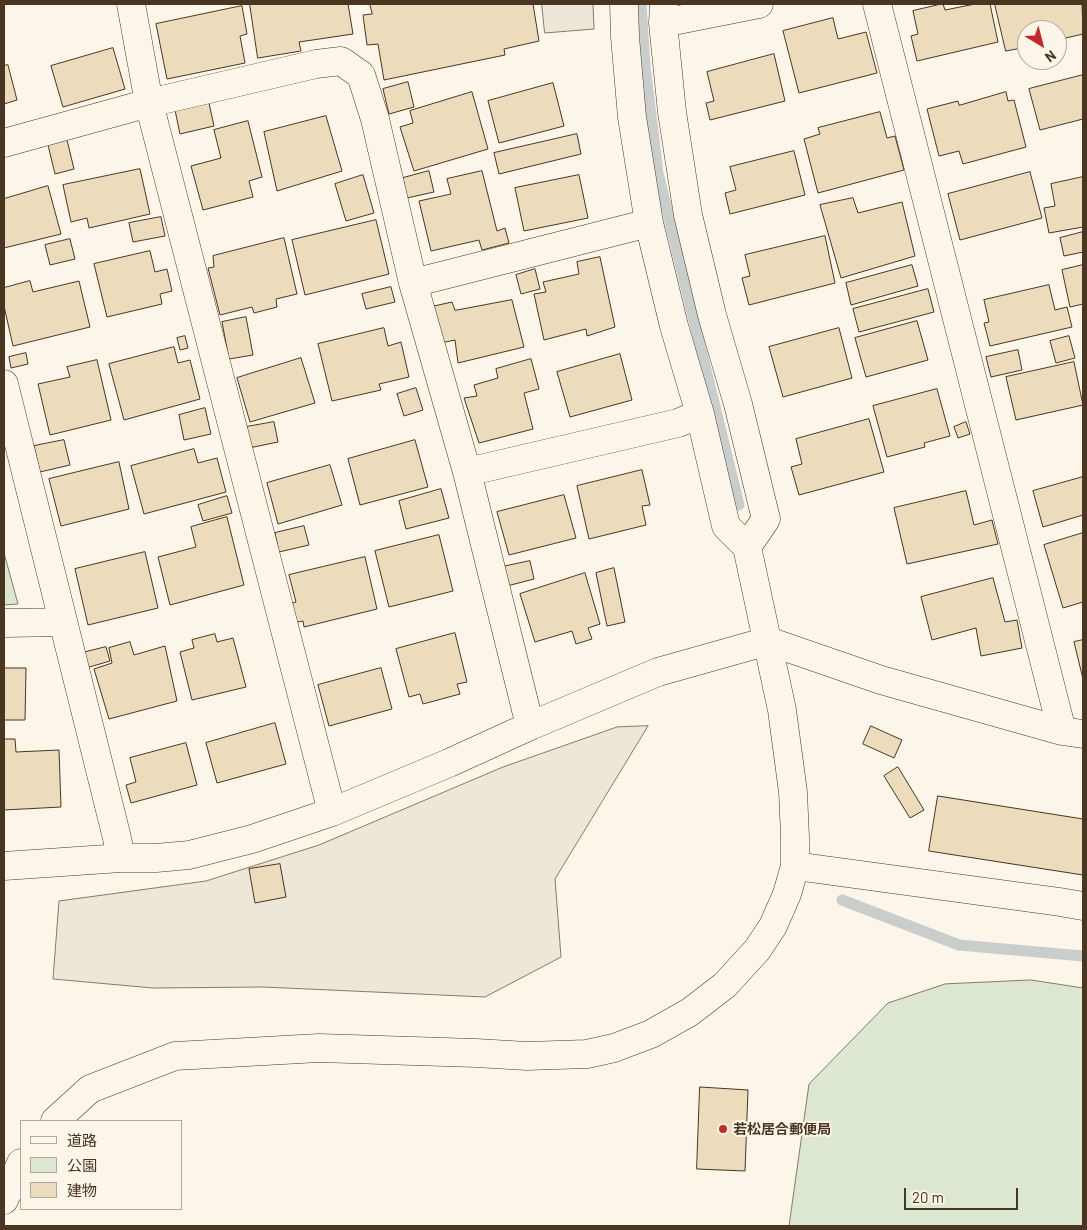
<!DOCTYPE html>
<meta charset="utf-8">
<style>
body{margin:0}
#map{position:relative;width:1087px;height:1230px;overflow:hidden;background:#fbf6e9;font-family:Barlow,"Noto Sans JP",sans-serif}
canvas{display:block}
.frame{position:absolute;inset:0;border:5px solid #4a3520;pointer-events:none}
.legend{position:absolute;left:20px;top:1120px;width:162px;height:90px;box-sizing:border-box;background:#fbf6e9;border:1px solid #b4a999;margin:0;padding:6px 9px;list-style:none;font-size:15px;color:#4a3520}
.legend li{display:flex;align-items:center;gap:10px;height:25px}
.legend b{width:25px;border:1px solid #b4a999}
.north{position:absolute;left:1017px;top:20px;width:50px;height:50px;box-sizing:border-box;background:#fbf6e9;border:1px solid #b4a999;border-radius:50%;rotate:143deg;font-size:14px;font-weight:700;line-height:20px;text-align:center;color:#4a3520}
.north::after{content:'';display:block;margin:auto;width:18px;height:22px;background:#c62828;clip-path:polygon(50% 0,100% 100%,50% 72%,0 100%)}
.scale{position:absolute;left:904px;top:1188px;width:114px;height:22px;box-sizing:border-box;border:2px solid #4a3520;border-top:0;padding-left:6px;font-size:15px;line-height:18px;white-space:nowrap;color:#4a3520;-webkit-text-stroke:4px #fbf6e9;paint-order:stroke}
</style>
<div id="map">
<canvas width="1087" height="1230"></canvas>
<div class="frame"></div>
<ul class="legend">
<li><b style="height:6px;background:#fbf6e9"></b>道路</li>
<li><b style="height:14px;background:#dce7d0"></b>公園</li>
<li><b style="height:14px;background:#ecdcbc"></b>建物</li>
</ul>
<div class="north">N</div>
<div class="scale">20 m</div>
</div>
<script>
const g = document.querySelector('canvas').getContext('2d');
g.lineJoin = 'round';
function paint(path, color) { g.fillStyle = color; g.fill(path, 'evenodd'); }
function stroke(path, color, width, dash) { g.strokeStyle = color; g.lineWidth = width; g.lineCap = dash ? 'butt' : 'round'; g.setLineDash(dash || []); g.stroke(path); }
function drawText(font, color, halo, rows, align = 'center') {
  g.font = font + ' Barlow,"Noto Sans JP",sans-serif'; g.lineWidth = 4; g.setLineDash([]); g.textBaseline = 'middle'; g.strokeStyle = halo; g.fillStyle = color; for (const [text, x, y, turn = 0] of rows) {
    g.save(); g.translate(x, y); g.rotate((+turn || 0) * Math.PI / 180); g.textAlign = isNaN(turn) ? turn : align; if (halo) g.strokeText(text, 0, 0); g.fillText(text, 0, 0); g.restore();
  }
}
const green = new Path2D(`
 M4,553L18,604L4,605Z
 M1031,980L1083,988V1226H789L809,1084L888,1003L945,984Z`);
paint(green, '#dce7d0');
stroke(green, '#887966', 1);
const parking = new Path2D(`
 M542,4H593L594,29L545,33Z
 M648,726L555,879L561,957L485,997L263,987L153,988L53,979L59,901L206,881L319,845L503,767L617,727Z`);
paint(parking, '#ede7d9');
stroke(parking, '#887966', 1);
stroke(new Path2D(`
 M641,4L645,66L658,173L739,505
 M842,900L959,945L1083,956`), '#c9cecd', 11);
const building = new Path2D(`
 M250,4H348L353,34L299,42L301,51L258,58Z
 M370,4H533L539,41L504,49L505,55L384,80L378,44L367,45L363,15L372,14Z
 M943,4L945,10L975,4H990L998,42L917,61L911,36L918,34L913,11Z
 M995,4H1082L1083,34L1057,40V30H1027V47L1006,51Z
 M242,6L247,34L240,36L245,63L167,79L156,24Z
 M833,18L838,39L866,32L877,73L799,93L783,31Z
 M113,48L125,89L63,107L51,66Z
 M774,54L785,101L710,120L706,103L714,101L707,72Z
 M8,65L17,100L4,104V66Z
 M1083,75V119L1040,130L1029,89Z
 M408,82L414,107L389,114L383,89Z
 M553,83L564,126L499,143L488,101Z
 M472,92L488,149L414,171L400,127L413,123L410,111Z
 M1006,92L1008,101L1014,100L1026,147L963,164L959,151L939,156L927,109L958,101L959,105Z
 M209,103L214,126L180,134L175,110Z
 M880,112L887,138L895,136L904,170L818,193L804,139L820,134L818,128Z
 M326,116L342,171L277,191L264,132Z
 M248,121L262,177L249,181L253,197L203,210L191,166L221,158L214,130Z
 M577,134L581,154L499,174L494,153Z
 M67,140L74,169L55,174L48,145Z
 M794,151L805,195L730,214L725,193L736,190L730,167Z
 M140,169L150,214L89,228L87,218L71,222L63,185Z
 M429,171L434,192L407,198L403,178Z
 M482,171L497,231L505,228L509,243L482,250L479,240L431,251L419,201L451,194L447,179Z
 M1030,172L1042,218L960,240L948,194Z
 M363,175L374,213L346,221L335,184Z
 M579,175L588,218L524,231L515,188Z
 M1083,177V227L1049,233L1044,208L1055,206L1051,184Z
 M48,186L61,234L4,248V199Z
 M853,198L858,213L902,202L915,256L841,278L820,205Z
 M161,217L165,236L133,242L129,223Z
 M376,220L389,274L305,295L292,240Z
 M1083,232V252L1064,256L1060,238Z
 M825,236L835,283L749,305L742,278L750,276L745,255Z
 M284,238L297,294L276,299L277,307L254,313L252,307L220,315L208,268L214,267L213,256Z
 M70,239L75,259L50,265L45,245Z
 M150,251L155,272L167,269L172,291L160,294L162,304L107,317L94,264Z
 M600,257L615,327L587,336L586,329L544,340L534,294L546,292L543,282L579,274L577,262Z
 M912,265L918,286L851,305L846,283Z
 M1083,265V304L1070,307L1062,270Z
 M535,269L540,289L521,294L516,275Z
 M30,281L33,292L79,281L90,327L13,346L4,306V288Z
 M1049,285L1055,310L1067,307L1072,327L990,346L984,323L989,322L984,300Z
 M391,287L395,302L366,309L362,294Z
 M928,289L934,312L859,332L853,309Z
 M512,300L524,347L458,363L455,340L441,343L434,306L452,302L455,310Z
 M246,317L253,355L229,359L222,322Z
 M917,321L928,360L866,377L855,338Z
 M384,328L388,346L401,342L409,377L379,384L381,390L332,401L318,344Z
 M839,328L852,378L783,397L769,347Z
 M185,336L188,348L180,350L177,338Z
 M1069,336L1075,358L1056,363L1050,341Z
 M174,347L178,363L190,360L200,399L124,420L109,364Z
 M1018,350L1022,370L991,377L986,357Z
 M26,353L28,364L11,368L9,357Z
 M620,354L632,400L570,417L557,372Z
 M301,358L315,403L250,422L237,378Z
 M531,359L539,389L524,393L533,429L479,443L464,398L477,396L474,385L498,378L496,369Z
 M97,360L111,420L50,435L38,384L70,377L67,367Z
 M1074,362L1083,405L1016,420L1006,377Z
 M416,388L423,410L404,416L397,394Z
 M937,389L950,436L924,443L925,447L887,457L873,406Z
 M205,408L211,434L184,440L179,415Z
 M869,419L884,472L799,495L791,467L802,464L796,439Z
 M274,422L278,442L249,448L246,427Z
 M966,422L970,434L958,438L954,427Z
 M64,440L70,465L40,472L34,446Z
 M415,440L428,487L360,505L348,459Z
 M194,449L198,463L217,458L226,492L144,514L131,466Z
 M119,462L129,509L61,526L49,479Z
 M330,465L342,505L278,524L267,483Z
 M642,470L650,505L642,506L646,525L589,539L577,486Z
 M1083,477V515L1043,527L1033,491Z
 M441,489L449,518L406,529L399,501Z
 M966,491L974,525L992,520L998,544L907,564L894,508Z
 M564,495L576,538L509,555L497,512Z
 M227,496L232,513L203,521L198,505Z
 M227,517L244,585L170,605L158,557L196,547L191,527Z
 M304,526L309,545L279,552L275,533Z
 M1083,533V602L1063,608L1044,545Z
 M439,535L453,591L389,607L375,551Z
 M145,552L158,608L88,625L75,569Z
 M365,557L377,609L304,627L303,621L293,623L289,604L296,602L289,575Z
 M530,561L534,579L507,586L502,567Z
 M614,568L625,622L607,626L596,573Z
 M585,573L600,624L588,628L592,639L576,644L572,631L535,642L520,594Z
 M993,578L1005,622L1017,620L1022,648L981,656L976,628L932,640L921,597Z
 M455,633L467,682L457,684L460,694L423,704L420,694L409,697L396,649Z
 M215,634L217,642L233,638L246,687L192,700L180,652L194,648L192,640Z
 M1083,640V679L1074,642Z
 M130,642L134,655L165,646L177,701L109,719L94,669L112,663L109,648Z
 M106,647L110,661L86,668L82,653Z
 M4,668H26L25,720H4Z
 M381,668L392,709L329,726L318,685Z
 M275,723L286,764L217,783L206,743Z
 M871,726L902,740L894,758L863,744Z
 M4,739H15L16,752L59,750L61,807L4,810Z
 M186,743L197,785L131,803L126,785L136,782L130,758Z
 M898,767L924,810L910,818L884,776Z
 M938,796L1083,819V875L929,851Z
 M280,864L286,897L255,903L249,869Z
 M700,1087L748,1090L745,1171L697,1169Z`);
paint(building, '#ecdcbc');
stroke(building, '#4a3520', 1);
const minor = new Path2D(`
 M131,4L149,103L332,812
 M664,4L663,23L672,112L688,215L712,315L738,404L766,519L747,547
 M877,4L1062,731
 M663,23L759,4
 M4,143L149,103L316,64L341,61L361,75L375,119L413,283L467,472L530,726
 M413,283L649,223
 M4,384L117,838L121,858
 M467,472L678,423L700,414
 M4,623L63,622
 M4,866L121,858H156L189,855L252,839L332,812L449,763L530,726L658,672L768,641L881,680L1062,731L1083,734
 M795,866L1060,902L1083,906
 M55,1121L90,1089L175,1056L319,1048L476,1053L527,1056L587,1054L614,1048L651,1034L690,1012L725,985L757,950L773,926L787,894L795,866V837L793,792L782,710L747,547L726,526L700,414L674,326L649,223L632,117L625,37L624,4
 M4,1200L21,1163`);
stroke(minor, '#4a3520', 29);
stroke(minor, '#fbf6e9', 28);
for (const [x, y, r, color] of [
 [723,1129,5,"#c62828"]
]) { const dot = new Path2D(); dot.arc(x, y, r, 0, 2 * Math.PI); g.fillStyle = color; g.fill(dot); stroke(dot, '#fbf6e9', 2); }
drawText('bold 14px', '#4a3520', '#fbf6e9', [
 ["若松居合郵便局",733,1129]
], 'left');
</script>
